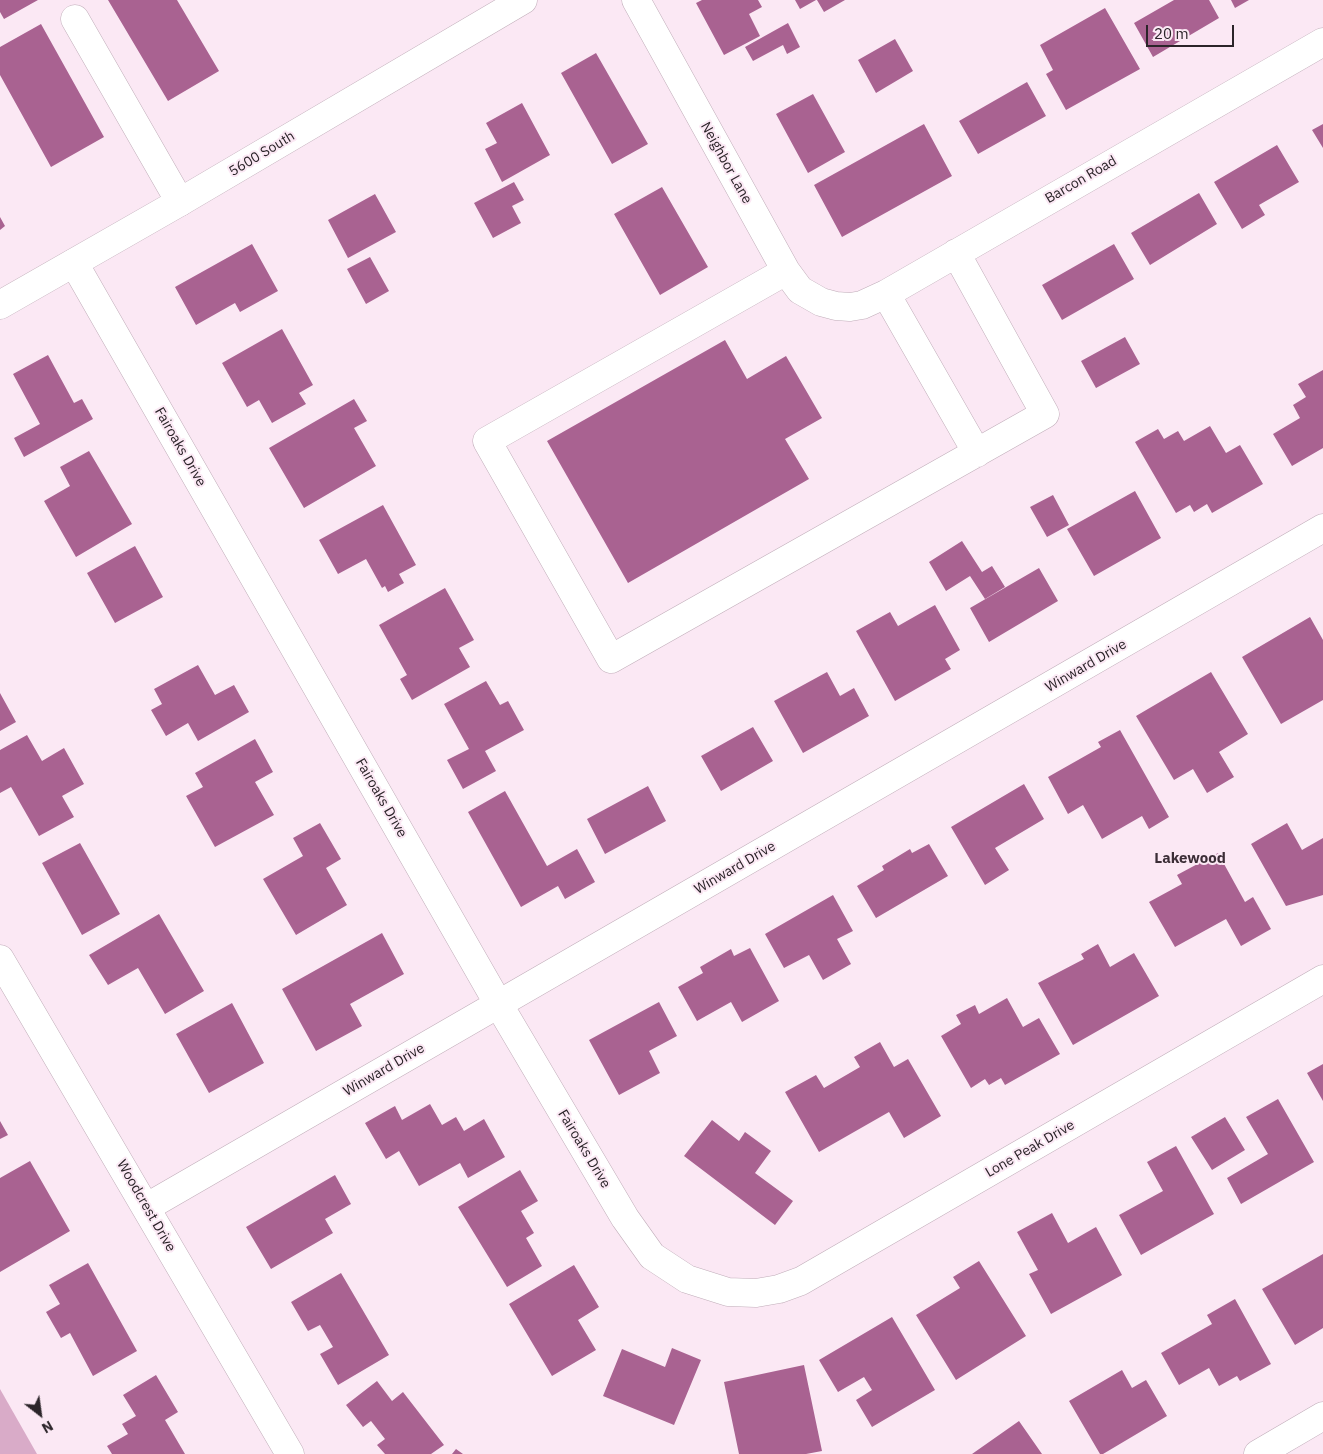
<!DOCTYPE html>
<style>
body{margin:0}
#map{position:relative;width:1323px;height:1454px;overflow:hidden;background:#fbe8f4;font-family:"IBM Plex Sans",sans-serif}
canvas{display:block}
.north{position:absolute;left:15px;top:1389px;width:50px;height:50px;-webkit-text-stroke:4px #fbe8f4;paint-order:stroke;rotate:150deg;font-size:14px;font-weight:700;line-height:20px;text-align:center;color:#2b2429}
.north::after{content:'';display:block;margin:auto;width:18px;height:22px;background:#2b2429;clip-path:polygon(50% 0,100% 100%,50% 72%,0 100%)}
.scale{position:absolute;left:1146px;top:25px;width:88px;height:22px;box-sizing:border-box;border:2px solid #2b2429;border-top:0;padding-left:6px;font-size:15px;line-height:18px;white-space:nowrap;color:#2b2429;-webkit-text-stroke:4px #fbe8f4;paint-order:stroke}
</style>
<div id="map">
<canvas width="1323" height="1454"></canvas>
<div class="north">N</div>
<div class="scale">20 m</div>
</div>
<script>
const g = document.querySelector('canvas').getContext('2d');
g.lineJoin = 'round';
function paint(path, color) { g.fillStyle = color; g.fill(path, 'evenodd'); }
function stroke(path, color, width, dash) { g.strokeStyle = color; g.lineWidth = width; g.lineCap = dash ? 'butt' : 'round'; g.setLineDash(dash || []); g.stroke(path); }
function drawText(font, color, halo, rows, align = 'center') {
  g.font = font + ' "IBM Plex Sans",sans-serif'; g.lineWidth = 4; g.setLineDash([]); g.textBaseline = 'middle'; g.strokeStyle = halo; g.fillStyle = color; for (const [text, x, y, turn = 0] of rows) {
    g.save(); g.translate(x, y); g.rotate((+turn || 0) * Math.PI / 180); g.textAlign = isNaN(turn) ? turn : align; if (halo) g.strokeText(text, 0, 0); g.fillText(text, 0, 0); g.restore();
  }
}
paint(new Path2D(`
 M0,1389L37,1454H0Z`), '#d9abc8');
paint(new Path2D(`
 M0,0H38L4,19L0,12Z
 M108,0H177L219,71L168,101Z
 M702,0H758L762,7L749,14L760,36L724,55L696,3Z
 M795,0H816L800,9Z
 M817,0H845L824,12Z
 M1174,0H1209L1219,18L1153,57L1134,23Z
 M1231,0H1249L1235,8Z
 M1105,8L1140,69L1066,110L1046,74L1053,70L1040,45Z
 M788,23L800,47L787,54L783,45L753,61L745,47Z
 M41,24L104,137L51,167L0,75V47Z
 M895,39L913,71L876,93L858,60Z
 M596,53L648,144L612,164L561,73Z
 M1027,82L1046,116L978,154L959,121Z
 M813,94L845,152L808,173L776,114Z
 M522,103L550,155L502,182L485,149L497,143L486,123Z
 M924,124L952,176L842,237L814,185Z
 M1323,124V148L1312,130Z
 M1277,145L1299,182L1259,205L1265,215L1242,229L1214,182Z
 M514,182L524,200L512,206L521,223L493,238L474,203Z
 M662,187L708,267L660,295L614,214Z
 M1199,193L1217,224L1150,265L1131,233Z
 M375,194L396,232L348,258L328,220Z
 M0,217L5,226L0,230Z
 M252,244L278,291L240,312L235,303L196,325L175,287Z
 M1114,244L1134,279L1062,320L1042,285Z
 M370,257L389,291L366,304L347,269Z
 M282,329L313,385L299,393L306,404L272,423L259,400L247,407L222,363Z
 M1125,337L1140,364L1096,388L1081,361Z
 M725,340L747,379L786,356L822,418L785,439L809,479L628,583L547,441Z
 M48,355L74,403L82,399L93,419L24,457L14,438L40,424L13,374Z
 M1323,370V448L1292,466L1273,434L1300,418L1293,405L1306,397L1298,384Z
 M354,399L367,421L354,428L376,466L304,508L269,448Z
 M1210,426L1226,453L1240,445L1263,484L1212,513L1207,504L1194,512L1190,505L1176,513L1135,442L1158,429L1164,439L1178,431L1184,441Z
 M89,451L132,524L76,557L44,501L70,486L60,467Z
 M1135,491L1161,538L1094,576L1067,529Z
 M1053,495L1069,525L1047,537L1030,507Z
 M383,505L416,565L399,574L404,583L388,592L385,586L382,588L366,559L338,574L319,540Z
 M962,541L982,572L992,566L1005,587L985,599L970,576L946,591L929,562Z
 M135,546L163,597L115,623L87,573Z
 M1039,568L1058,601L989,642L970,608Z
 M445,588L474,640L459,648L470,667L412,700L400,679L407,675L379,625Z
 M935,605L960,650L945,659L951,669L895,701L856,631L890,612L898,626Z
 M1310,617L1323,640V700L1281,724L1242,657Z
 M198,665L215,695L234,685L249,712L198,741L188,723L166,736L151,710L162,704L154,689Z
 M827,672L840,696L854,688L869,716L803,753L774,701Z
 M1211,672L1248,734L1219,752L1234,777L1207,793L1193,769L1174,780L1136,716Z
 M486,681L500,705L508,701L524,730L485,751L496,771L463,789L447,760L469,749L444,704Z
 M0,693L16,722L0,731Z
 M753,727L773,761L721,791L701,756Z
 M1120,730L1169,817L1149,829L1142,816L1102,839L1083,805L1068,814L1048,777L1101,747L1098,742Z
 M27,735L42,761L64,748L84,784L62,796L74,817L39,836L11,787L0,793V750Z
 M255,739L273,772L255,782L274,815L215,847L186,796L203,787L195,773Z
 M1024,784L1044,819L995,848L1009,870L985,885L951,827Z
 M648,786L666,821L605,854L587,819Z
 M505,791L547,866L577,849L595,882L565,899L558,886L521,907L468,812Z
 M320,823L341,859L326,868L347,905L296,935L263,879L303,856L293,838Z
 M1287,823L1302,850L1323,838V895L1286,906L1251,844Z
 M80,843L120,914L82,935L42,863Z
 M929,844L948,876L876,918L857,886L884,870L882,866L910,849L912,853Z
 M1218,853L1245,902L1253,897L1271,929L1241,946L1226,919L1175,947L1149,902L1182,884L1177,875Z
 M833,895L853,931L837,939L851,964L823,980L809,955L784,968L765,934Z
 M159,914L204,991L165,1014L138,968L108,985L89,955Z
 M382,933L404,974L350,1004L362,1026L316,1051L282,989Z
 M1098,944L1110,967L1134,953L1159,996L1073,1045L1038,983L1084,959L1081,954Z
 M750,948L779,1001L742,1022L731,1002L697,1021L678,987L703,973L700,967L731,949L734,956Z
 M1007,998L1023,1027L1039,1018L1060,1054L1005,1085L1001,1078L989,1085L985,1079L971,1088L941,1036L961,1024L956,1015L975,1005L979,1014Z
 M659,1002L677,1036L649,1051L660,1073L619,1095L589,1040Z
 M232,1003L264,1063L209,1093L176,1034Z
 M880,1042L894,1067L908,1059L941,1116L904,1138L889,1112L819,1152L785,1092L816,1075L824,1088L860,1067L854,1057Z
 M1323,1064V1101L1307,1073Z
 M1278,1099L1314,1162L1241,1204L1227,1178L1268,1154L1246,1117Z
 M430,1104L442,1125L456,1117L464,1131L484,1119L505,1157L468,1178L460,1163L419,1186L399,1151L386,1159L365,1123L395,1106L402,1120Z
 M1225,1117L1245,1150L1212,1170L1191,1137Z
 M712,1120L739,1141L745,1132L771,1151L755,1173L793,1201L775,1225L684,1156Z
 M0,1121L8,1135L0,1139Z
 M1176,1146L1214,1214L1141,1255L1119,1215L1163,1191L1147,1162Z
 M30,1161L70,1231L0,1272V1178Z
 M520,1170L538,1201L521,1211L534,1233L526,1238L542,1266L507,1287L458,1207Z
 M335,1175L351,1204L325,1219L333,1233L271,1269L246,1227Z
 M1052,1213L1068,1243L1096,1227L1122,1275L1051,1314L1029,1274L1038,1270L1017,1232Z
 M1323,1254V1328L1295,1345L1262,1289Z
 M979,1261L1026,1336L956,1380L916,1315L960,1288L953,1277Z
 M88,1263L137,1351L93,1376L70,1333L61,1338L46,1312L60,1304L49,1285Z
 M574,1265L599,1307L578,1320L596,1350L552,1376L509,1304Z
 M341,1273L389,1355L338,1385L320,1354L333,1347L320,1325L308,1331L291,1302Z
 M1235,1299L1271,1364L1240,1381L1237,1376L1219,1386L1209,1368L1179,1385L1161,1353L1212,1324L1207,1315Z
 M892,1317L935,1390L872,1427L856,1400L872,1390L864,1377L838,1392L819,1360Z
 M672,1348L701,1360L674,1425L603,1396L622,1349L665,1367Z
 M804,1365L822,1451L806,1454H739L724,1382Z
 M1122,1370L1132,1388L1146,1380L1167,1416L1103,1454H1100L1069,1401Z
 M156,1375L178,1412L165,1420L185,1454H112L107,1446L128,1434L122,1424L136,1416L123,1395Z
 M377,1381L392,1401L403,1392L444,1445L431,1454H385L377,1445L385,1439L371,1421L363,1427L346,1405Z
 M1019,1421L1042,1454H972Z
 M456,1449L463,1454H452Z`), '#a96291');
const minor = new Path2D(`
 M636,0L786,271L800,290L821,302L836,306L850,307L862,305L886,294L1323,42
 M75,19L180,202
 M74,263L499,1005L625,1218L652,1256L687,1279L728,1292L756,1293L779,1289L801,1281L1323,979
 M786,271L487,441L611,659L1045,414L956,253
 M886,294L977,453
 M0,959L290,1454
 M147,1207L1323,528
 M1258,1454L1323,1416`);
const major = new Path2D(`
 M0,305L180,202L523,0`);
stroke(minor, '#c0adb9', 29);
stroke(major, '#c0adb9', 29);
stroke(minor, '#fff', 28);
stroke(major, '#fff', 28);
drawText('14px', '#2b2429', '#fbe8f4', [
 ["5600 South",262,154,-31],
 ["Neighbor Lane",726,163,61],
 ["Barcon Road",1081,180,-30],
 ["Fairoaks Drive",180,447,60],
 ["Winward Drive",1086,666,-30],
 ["Fairoaks Drive",381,798,60],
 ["Winward Drive",735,868,-30],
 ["Winward Drive",384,1070,-30],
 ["Fairoaks Drive",584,1149,59],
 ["Lone Peak Drive",1030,1149,-30],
 ["Woodcrest Drive",146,1206,60]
]);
drawText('bold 15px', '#3b2d36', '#fbe8f4', [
 ["Lakewood",1190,859]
]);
</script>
